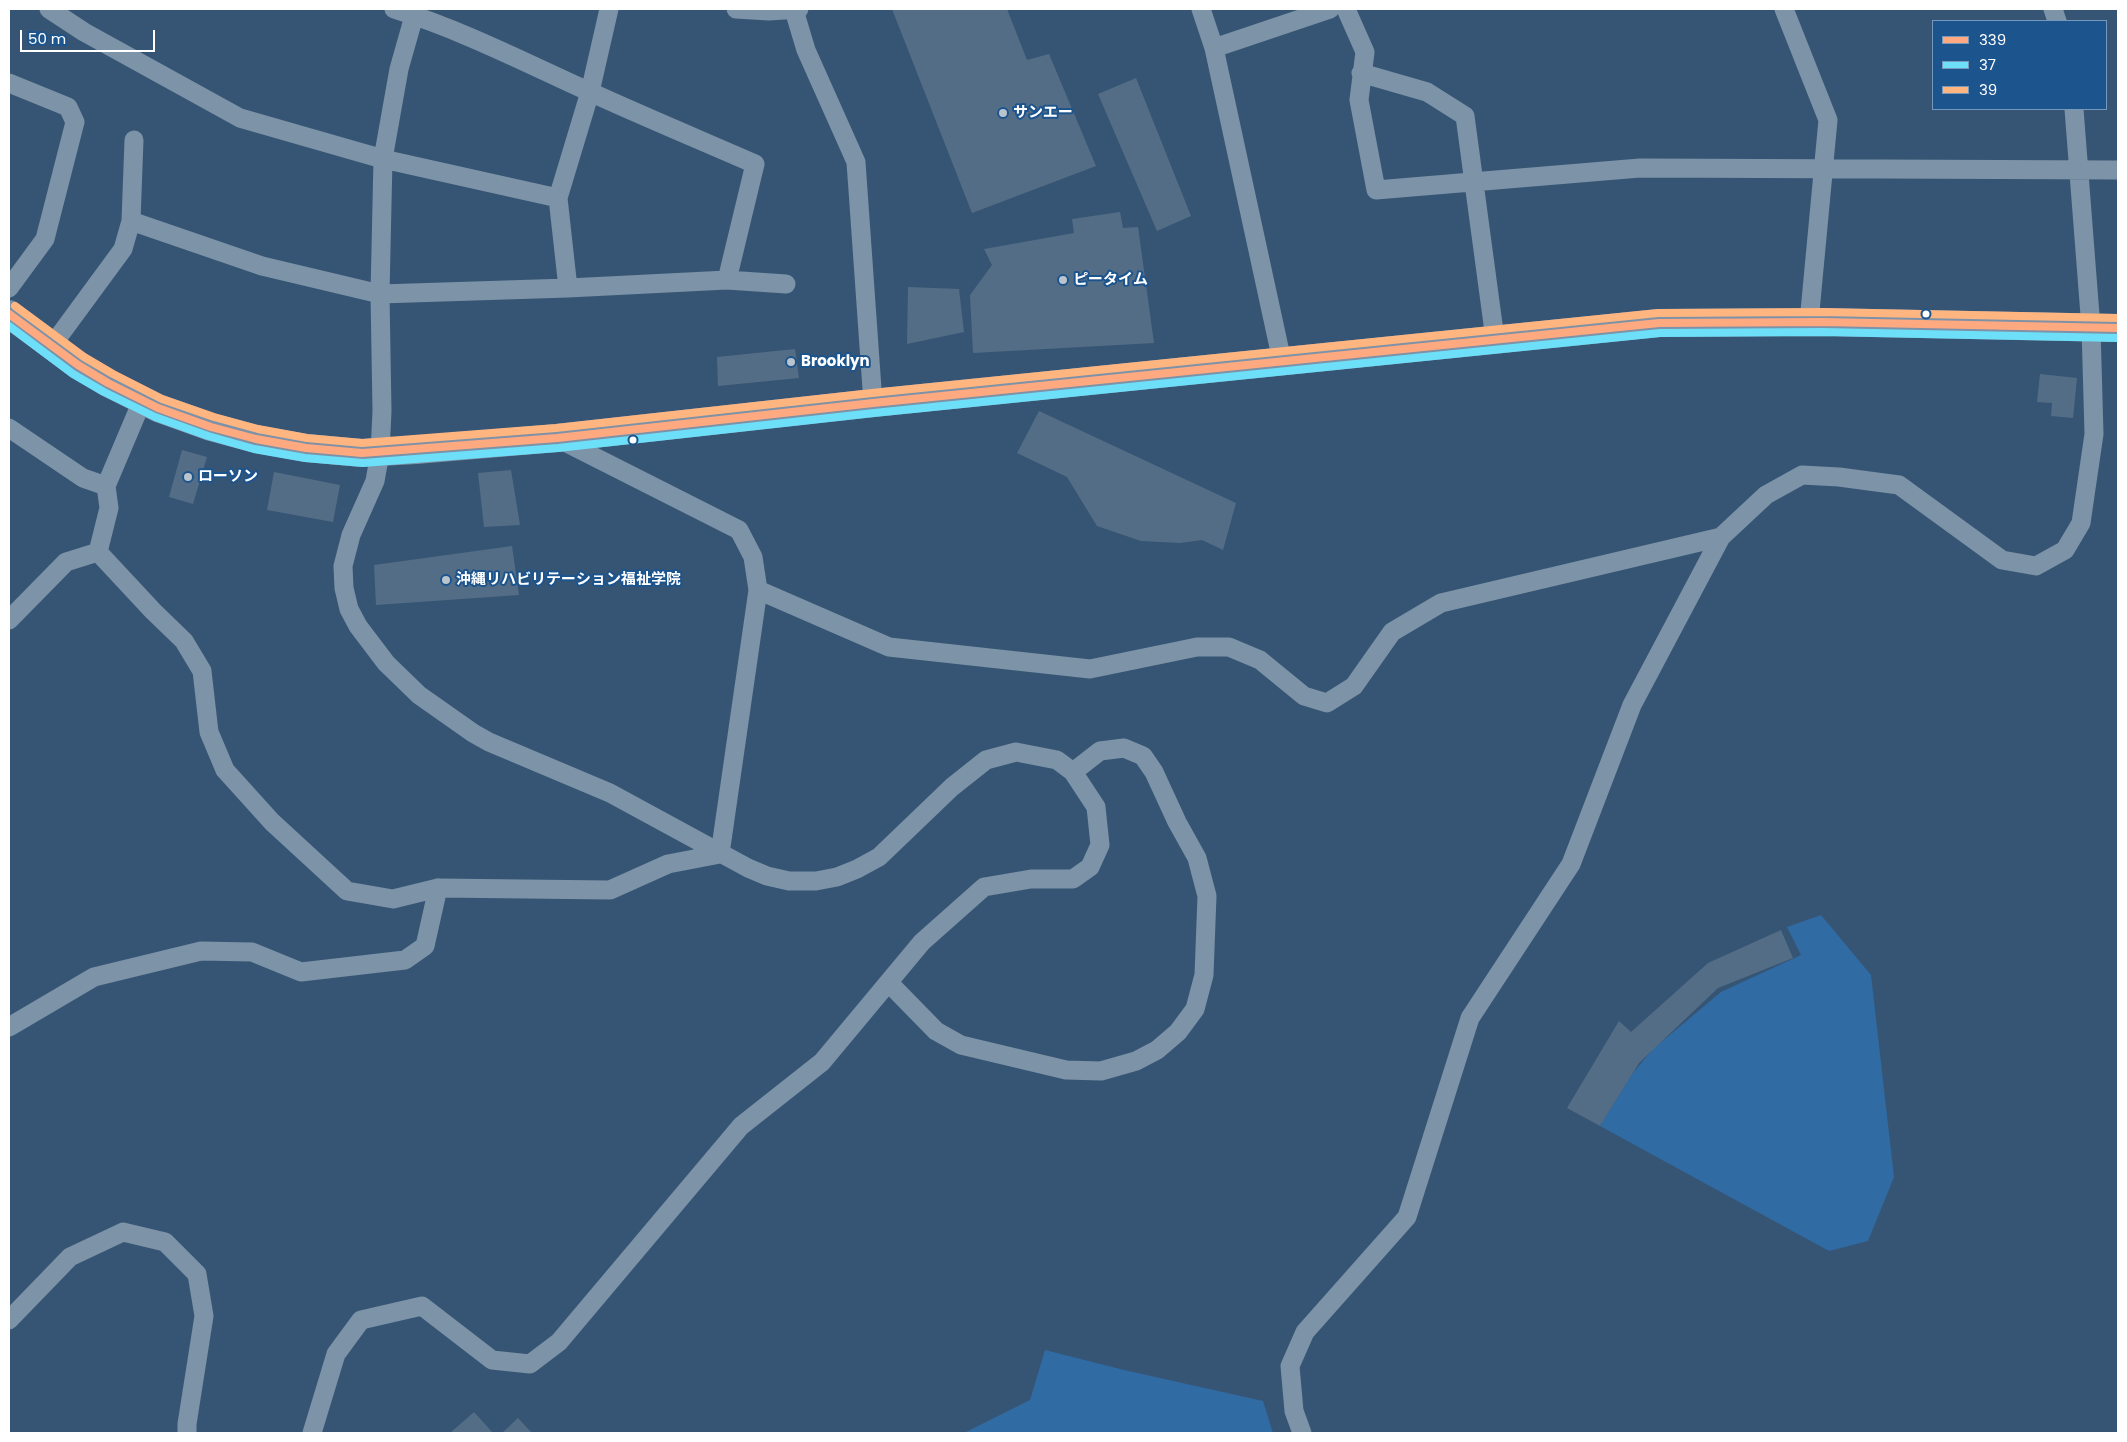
<!DOCTYPE html>
<meta charset="utf-8">
<style>
body{margin:0}
#map{position:relative;width:2127px;height:1442px;overflow:hidden;background:#365574;font-family:Poppins,sans-serif}
canvas{display:block}
.frame{position:absolute;inset:0;border:10px solid #fff;pointer-events:none}
.legend{position:absolute;left:1932px;top:20px;width:175px;height:90px;box-sizing:border-box;background:#1c548e;border:1px solid #7798bb;margin:0;padding:6px 9px;list-style:none;font-size:15px;color:#fff}
.legend li{display:flex;align-items:center;gap:10px;height:25px}
.legend b{width:25px;border:1px solid #7798bb}
.scale{position:absolute;left:20px;top:30px;width:135px;height:22px;box-sizing:border-box;border:2px solid #fff;border-top:0;padding-left:6px;font-size:15px;line-height:18px;white-space:nowrap;color:#fff;-webkit-text-stroke:4px #1c548e;paint-order:stroke}
</style>
<div id="map">
<canvas width="2127" height="1442"></canvas>
<div class="frame"></div>
<ul class="legend">
<li><b style="height:6px;background:#ffa980"></b>339</li>
<li><b style="height:6px;background:#6ddff8"></b>37</li>
<li><b style="height:6px;background:#ffb580"></b>39</li>
</ul>
<div class="scale">50 m</div>
</div>
<script>
const g = document.querySelector('canvas').getContext('2d');
g.lineJoin = 'round';
function paint(path, color) { g.fillStyle = color; g.fill(path, 'evenodd'); }
function stroke(path, color, width, dash) { g.strokeStyle = color; g.lineWidth = width; g.lineCap = dash ? 'butt' : 'round'; g.setLineDash(dash || []); g.stroke(path); }
function drawText(font, color, halo, rows, align = 'center') {
  g.font = font + ' Poppins,"Noto Sans JP",sans-serif'; g.lineWidth = 4; g.setLineDash([]); g.textBaseline = 'middle'; g.strokeStyle = halo; g.fillStyle = color; for (const [text, x, y, turn = 0] of rows) {
    g.save(); g.translate(x, y); g.rotate((+turn || 0) * Math.PI / 180); g.textAlign = isNaN(turn) ? turn : align; if (halo) g.strokeText(text, 0, 0); g.fillText(text, 0, 0); g.restore();
  }
}
paint(new Path2D(`
 M1821,915L1871,975L1894,1177L1868,1241L1829,1251L1600,1126L1632,1074L1653,1049L1721,992L1801,955L1787,927Z
 M1045,1350L1124,1370L1263,1401L1273,1433H964L1030,1400Z`), '#306ba4');
paint(new Path2D(`
 M892,9H1007L1027,60L1049,54L1096,166L972,213Z
 M1136,78L1191,216L1157,231L1098,94Z
 M1120,212L1123,228L1138,227L1154,343L973,353L970,295L992,265L984,249L1074,233L1072,219Z
 M908,287L959,289L964,332L907,344Z
 M795,349L799,378L718,386L717,357Z
 M2040,374L2077,378L2073,418L2051,416L2052,403L2037,402Z
 M1039,411L1236,503L1223,550L1202,540L1180,543L1141,541L1097,526L1067,477L1017,453Z
 M182,450L207,457L193,504L169,497Z
 M511,470L520,525L484,527L478,473Z
 M274,472L340,485L333,522L267,510Z
 M512,546L519,595L376,605L374,565Z
 M1781,930L1793,958L1718,988L1639,1063L1600,1126L1567,1108L1619,1021L1631,1032L1708,963Z
 M474,1412L493,1433H450Z
 M518,1418L532,1433H502Z`), '#546d86');
stroke(new Path2D(`
 M49,9L84,32L240,118L383,159L558,198L568,288
 M736,9L769,11L799,9
 M1201,9L1214,48L1282,361
 M1346,9L1365,52L1359,100L1376,190L1640,168L2118,170
 M1784,9L1828,120L1809,322
 M2053,9L2057,21
 M794,10L806,50L856,162L873,403
 M1214,48L1330,9
 M1361,73L1427,92L1465,116L1495,339
 M9,83L68,107L75,122L45,239L9,288
 M558,198L590,92L609,9
 M131,221L262,266L380,294L568,288L727,280L755,164C700,140 645,117 590,92C526,63 462,30 394,9
 M727,280L786,284
 M51,347L123,249L131,221L134,140
 M9,428L83,478L106,486
 M557,438L739,530L753,557L758,590L720,854
 M98,552L153,611L184,641L202,671L209,732L225,770L272,822L347,891L393,899L438,888L610,890L668,864L720,854
 M98,552L109,508L106,486L142,401
 M758,590L889,647L1090,669L1197,647H1229L1260,660L1304,696L1327,703L1354,686L1392,632L1441,603L1721,537
 M9,620L66,562L98,552
 M889,983L936,1031L961,1045L1066,1070L1101,1071L1136,1061L1157,1050L1178,1032L1195,1009L1204,975L1207,896L1197,858L1177,822L1154,772L1143,756L1124,748L1100,751L1073,772
 M9,1027L94,977L201,951L252,952L301,972L405,960L425,946L438,888
 M9,1320L70,1257L123,1232L165,1242L197,1274L204,1316L187,1424V1433
 M312,1433L336,1354L361,1320L422,1306L492,1360L530,1364L559,1342L741,1126L822,1062L922,942L984,887L1031,879H1073L1090,867L1100,845L1096,807L1073,772L1057,760L1016,752L986,760L952,787L879,857L857,869L837,877L816,881H789L767,876L748,868L610,793L489,742L473,733L419,695L386,663L358,626L349,609L344,588L343,566L351,535L375,481L380,453L382,411L380,294L383,159L399,69L416,9
 M1302,1433L1294,1411L1290,1366L1305,1332L1407,1217L1470,1018L1571,864L1632,705L1721,537L1766,495L1802,475L1839,477L1899,485L2002,560L2036,566L2065,550L2081,523L2094,434L2091,328L2074,109`), '#7d93a7', 19);
stroke(new Path2D(`
 M9,314L78,365L108,383L158,408L211,427L256,439L306,448L362,453L416,450L557,438L873,403L1659,323L1823,322L2118,328`), '#7e92a7', 28);
stroke(new Path2D(`
 M9,314L78,365L108,383L158,408L211,427L256,439L306,448L362,453L557,438L873,403L1659,323L1823,322L2118,328`), '#ffa980', 8);
stroke(new Path2D(`
 M9,326L73,374L104,392L155,417L208,436L254,449L305,458L363,463L558,448L874,413L1660,333L1823,332L2118,338`), '#6ddff8', 8);
stroke(new Path2D(`
 M15,306L84,357L113,374L162,399L214,417L258,429L307,438L362,443L556,428L872,393L1658,313L1823,312L2118,318`), '#ffb580', 8);
for (const [x, y, r, color] of [
 [1003,113,5,"#b9c4ce"],
 [1063,280,5,"#b9c4ce"],
 [1926,314,4.5,"#fff"],
 [791,362,5,"#b9c4ce"],
 [633,440,4.5,"#fff"],
 [188,477,5,"#b9c4ce"],
 [446,580,5,"#b9c4ce"]
]) { const dot = new Path2D(); dot.arc(x, y, r, 0, 2 * Math.PI); g.fillStyle = color; g.fill(dot); stroke(dot, '#1c548e', 2); }
drawText('bold 15px', '#fff', '#1c548e', [
 ["サンエー",1013,113],
 ["ピータイム",1073,280],
 ["Brooklyn",801,362],
 ["ローソン",198,477],
 ["沖縄リハビリテーション福祉学院",456,580]
], 'left');
</script>
